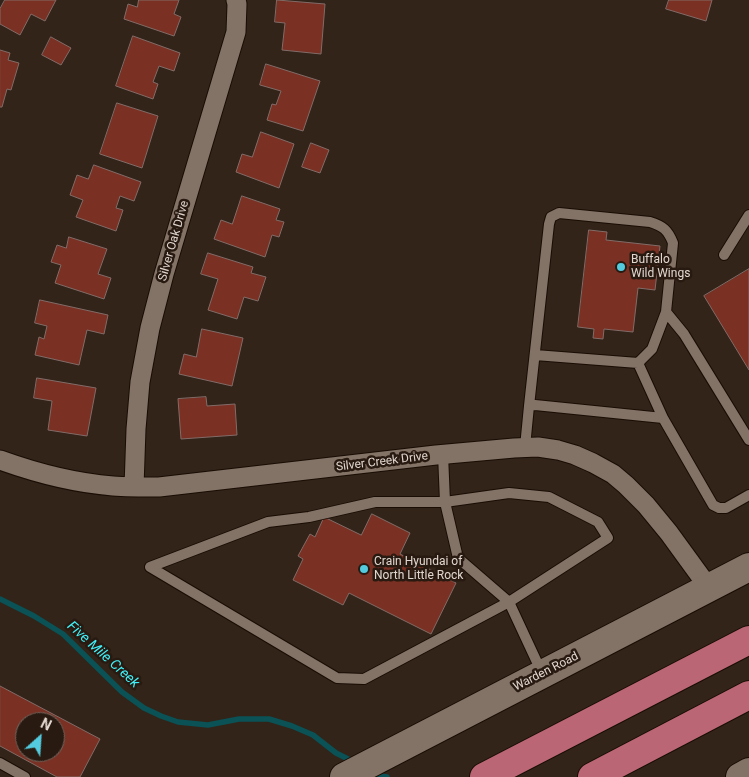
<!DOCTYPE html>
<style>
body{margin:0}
#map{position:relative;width:749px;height:777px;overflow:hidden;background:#322419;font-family:Roboto,sans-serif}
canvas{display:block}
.north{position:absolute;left:15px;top:712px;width:50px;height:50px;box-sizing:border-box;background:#281a10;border:1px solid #72665d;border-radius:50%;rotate:26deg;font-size:14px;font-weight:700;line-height:20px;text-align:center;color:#e1d7d0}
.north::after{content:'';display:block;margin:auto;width:18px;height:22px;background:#54cade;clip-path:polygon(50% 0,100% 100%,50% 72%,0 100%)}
</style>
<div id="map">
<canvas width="749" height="777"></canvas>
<div class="north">N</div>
</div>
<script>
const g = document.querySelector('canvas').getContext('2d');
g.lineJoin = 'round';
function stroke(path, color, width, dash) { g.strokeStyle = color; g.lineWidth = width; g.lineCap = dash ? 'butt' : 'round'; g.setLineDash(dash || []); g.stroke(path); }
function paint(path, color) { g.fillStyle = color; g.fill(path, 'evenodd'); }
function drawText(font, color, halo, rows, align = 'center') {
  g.font = font + ' Roboto,sans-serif'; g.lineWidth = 5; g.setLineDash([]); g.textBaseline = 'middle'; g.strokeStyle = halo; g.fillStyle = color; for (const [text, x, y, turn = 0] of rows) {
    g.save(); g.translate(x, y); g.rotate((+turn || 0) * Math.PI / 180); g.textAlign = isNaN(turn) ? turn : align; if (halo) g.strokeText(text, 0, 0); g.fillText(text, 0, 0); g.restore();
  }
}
stroke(new Path2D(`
 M0,599L34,616L63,634L122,692L144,708L161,716L178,722L208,725L239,719H269L292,726L313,735L336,753L354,762
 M373,772L380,776L387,777`), '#0a5255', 5.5);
const building = new Path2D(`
 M5,0H56L45,21L31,14L20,35L0,24V9Z
 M139,0H179L174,14L181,17L174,36L124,19L128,4L137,7Z
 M277,0L325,4L321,54L282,50L285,23L275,22Z
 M669,0H712L706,21L666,9Z
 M133,36L180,53L174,71L159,66L153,82L158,84L153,99L116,86Z
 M51,37L71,48L61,65L42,55Z
 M0,50L10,53L8,60L19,63L11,90L7,89L2,107H0Z
 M266,64L320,81L303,131L267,120L272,104L276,105L281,91L260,85Z
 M117,103L158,116L142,168L100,154Z
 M261,132L294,144L279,188L236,172L242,154L252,157Z
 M311,143L329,150L320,173L302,167Z
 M94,165L141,182L134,201L120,196L116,208L123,210L116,231L76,217L83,200L70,195L77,175L88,179Z
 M242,196L280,209L276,220L284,222L279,237L272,235L265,257L214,239L221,220L232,224Z
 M589,230L607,232L606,240L660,246L655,290L638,288L633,332L604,329L603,339L593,338L594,329L578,327Z
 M69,237L107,249L98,274L111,278L104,299L55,283L61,265L51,262L57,245L66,248Z
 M208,253L253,267L251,273L266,277L258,301L244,297L237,319L208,310L218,279L201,274Z
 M749,269V370L704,296Z
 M40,300L108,315L104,334L87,330L79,365L35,355L39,337L44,339L47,326L35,323Z
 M202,329L243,338L232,386L179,374L184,354L196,357Z
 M37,378L96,388L87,436L48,430L52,401L34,398Z
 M206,397L207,406L235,404L237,435L181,439L178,399Z
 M372,514L410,533L400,554L456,583L431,634L349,593L343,605L293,580L303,559L298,556L310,534L315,537L324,517L361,535Z
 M0,686L100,739L80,777H57L0,746ZM25,722H55V752H25Z`);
paint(building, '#7a3023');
stroke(building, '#826c68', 1);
const lane = new Path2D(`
 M724,255L749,215
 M535,355L638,363L652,349L666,312
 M638,363L663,418
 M529,406L535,405L663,418L713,505L719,508H726L749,495
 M525,447L529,406L549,224L551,217L559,213L650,222C663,226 668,230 673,243L666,312L684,334L749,440
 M443,454L445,502H375L309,517L268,522L150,567L337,678L364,679L509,602L542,673
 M509,493L549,497L598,522L608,538L509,602L458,558L445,502Z
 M0,763L25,777`);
const street = new Path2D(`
 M0,460C36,473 74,483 113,486C128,487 144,487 159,487L436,455L514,448L538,447L558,450L575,455L593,463L613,474L626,485L646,505L669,533L709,588
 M134,487L136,429L140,382L150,328L164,274L236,32L237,4L236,0`);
const secondary = new Path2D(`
 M344,777L749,567
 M740,777L749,772`);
const highway = new Path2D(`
 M484,777L749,640
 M592,777L749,695`);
stroke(lane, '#190d04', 12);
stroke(street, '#190d04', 21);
stroke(secondary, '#190d04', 30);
stroke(highway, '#190d04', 30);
stroke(lane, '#837266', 10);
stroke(street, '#837266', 19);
stroke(secondary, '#837266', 28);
stroke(highway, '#bb6674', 28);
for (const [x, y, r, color] of [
 [621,267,5,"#54cade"],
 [364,569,5,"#54cade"]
]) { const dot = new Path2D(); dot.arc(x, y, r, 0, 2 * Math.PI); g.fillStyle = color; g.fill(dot); stroke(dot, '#281a10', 2); }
drawText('12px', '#e1d7d0', '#281a10', [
 ["Silver Oak Drive",174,241,-74],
 ["Silver Creek Drive",382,462,-7],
 ["Warden Road",546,672,-27]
]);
drawText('12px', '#e1d7d0', '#281a10', [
 ["Buffalo",631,260],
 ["Wild Wings",631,274],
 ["Crain Hyundai of",374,562],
 ["North Little Rock",374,576]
], 'left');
drawText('italic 14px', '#3ff1f9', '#281a10', [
 ["Five Mile Creek",103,655,42]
]);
</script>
